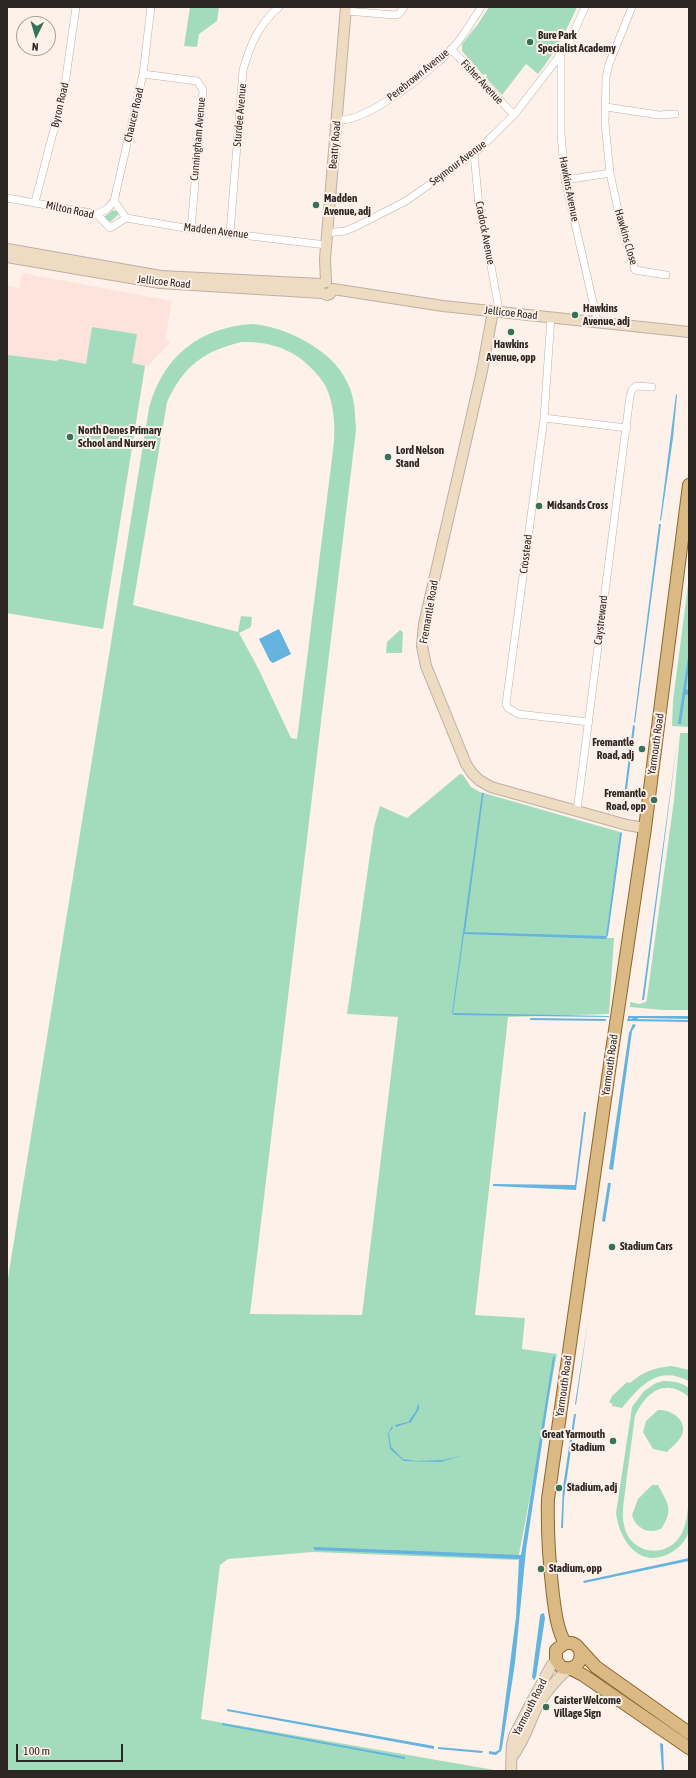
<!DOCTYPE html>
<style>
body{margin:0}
#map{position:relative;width:696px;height:1778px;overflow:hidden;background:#fef1e9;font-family:"Asap Condensed",sans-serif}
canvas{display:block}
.frame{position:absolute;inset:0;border:8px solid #2d2724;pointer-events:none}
.north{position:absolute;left:16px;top:16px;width:40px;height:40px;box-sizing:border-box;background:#fef1e9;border:1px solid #aaa09a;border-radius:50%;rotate:185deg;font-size:11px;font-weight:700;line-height:16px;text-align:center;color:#2d2724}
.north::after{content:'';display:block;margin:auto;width:14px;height:18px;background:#387159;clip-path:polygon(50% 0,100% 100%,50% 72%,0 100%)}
.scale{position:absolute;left:16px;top:1744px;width:107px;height:18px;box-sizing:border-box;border:2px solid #2d2724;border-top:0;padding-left:5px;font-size:12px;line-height:14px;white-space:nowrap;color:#2d2724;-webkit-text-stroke:3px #fef1e9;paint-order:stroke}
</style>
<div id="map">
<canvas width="696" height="1778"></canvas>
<div class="frame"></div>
<div class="north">N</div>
<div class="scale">100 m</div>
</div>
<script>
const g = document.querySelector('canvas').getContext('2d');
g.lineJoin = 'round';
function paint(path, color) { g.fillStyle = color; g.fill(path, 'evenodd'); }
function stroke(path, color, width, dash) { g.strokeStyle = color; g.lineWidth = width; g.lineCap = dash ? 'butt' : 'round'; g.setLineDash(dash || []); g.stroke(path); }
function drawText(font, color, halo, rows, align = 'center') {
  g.font = font + ' "Asap Condensed",sans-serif'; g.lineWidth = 4; g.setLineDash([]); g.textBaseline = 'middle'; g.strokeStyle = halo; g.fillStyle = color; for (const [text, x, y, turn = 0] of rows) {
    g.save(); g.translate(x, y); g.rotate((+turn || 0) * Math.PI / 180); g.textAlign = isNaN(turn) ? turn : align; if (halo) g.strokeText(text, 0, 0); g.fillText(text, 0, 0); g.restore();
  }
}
paint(new Path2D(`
 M22,273L172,301L165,340L171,342L147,367L145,366L103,629L7,613V286L19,288Z`), '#fde3dc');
paint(new Path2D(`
 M190,7H219L217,21L199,34L197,47L184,46Z
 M489,7H577C566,31 555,53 538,74L526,64L502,95L486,78L487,75L486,74L483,75L462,51V44L478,24Z
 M113,210L118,212L119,214L110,222L108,221L104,217Z
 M253,324C286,327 333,350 347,382C355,396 355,414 356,430L250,1314L362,1315L398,1017L347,1014L374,827L380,806L407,818L460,774L463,775L471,787L480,792L620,832L606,938H614L609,1014L508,1017L475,1315L525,1318L522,1349L557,1354L518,1560L313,1552L228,1559L220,1565L201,1719L500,1771H7V1284L149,408C163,356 200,327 253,324ZM241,342C269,341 294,349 313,370C318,375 323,381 326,387C334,404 335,424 334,442L297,739L291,738L258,668L239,633L251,627L252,617L241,616L238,632L133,605L167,402C184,366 202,352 241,342Z
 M92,327L137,334L132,363L145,366L103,629L7,613V355L56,361L60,359L86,364Z
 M689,577V727L672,726L673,701Z
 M400,630L403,632L402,653H386L387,642Z
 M680,733H689V1010H663L630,1007V1002L639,1004L646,1002L647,998L674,800Z
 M672,1366L689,1370V1381C658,1365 641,1385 622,1408L612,1406V1403H609L612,1396L627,1382L630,1383C644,1371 654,1368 672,1366Z
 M663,1381C673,1381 681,1382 689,1388V1397C665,1377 646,1392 635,1416C632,1438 629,1461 626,1483C625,1496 621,1512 624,1525C629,1552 662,1560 679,1538C687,1527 687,1512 689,1500C689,1510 692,1525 688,1534C685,1541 679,1548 672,1552C641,1571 619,1541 616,1513L632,1407L644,1391L656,1383Z
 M658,1410C671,1409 688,1420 682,1435C679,1441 672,1447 667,1452L653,1449L643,1432L646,1421Z
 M652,1485H658C668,1504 674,1509 661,1529C648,1534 636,1529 632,1515L638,1499Z`), '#a3dcbd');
paint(new Path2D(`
 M676,394L677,395L673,438L661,521L660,520Z
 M659,524H661L635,723L634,722Z
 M279,629L291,654L273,663L270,661L259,639Z
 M689,650V667L686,689L689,691V694L685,695L681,724H678Z
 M633,725L635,726L624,812L622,811Z
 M678,735L644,1000H642Z
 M482,793H484L483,798L465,932L606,936L620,832L622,833L608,935L606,939L464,934L453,1013L609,1016V1017L454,1015L452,1013Z
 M628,1016H689V1019L639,1018L633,1021L632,1018L628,1019Z
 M633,1024L636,1025L632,1031L613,1170L609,1169L629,1033Z
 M584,1112H586L576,1190L493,1186V1184L575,1185Z
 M608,1183H611L605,1222L602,1221Z
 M588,1321L576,1405L575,1404Z
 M555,1356L526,1550L515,1663L502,1748L501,1751L496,1755L489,1754V1751L495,1752L499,1750L516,1617L519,1559L314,1550V1547L521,1555L553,1357Z
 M418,1404H419V1409L411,1422L396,1427L395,1425L408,1422L416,1411Z
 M574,1414H576L564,1498L563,1528H561L563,1487Z
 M392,1426L393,1428L390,1431L389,1434L391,1447L403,1459L416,1461L443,1460L465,1455L440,1462L404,1461L390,1449L388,1434Z
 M689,1558V1561L584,1583L583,1581Z
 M544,1613L545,1618L536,1677L534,1680L532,1677L540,1616L541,1614Z
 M227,1709L434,1746V1749L227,1711Z
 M222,1723L405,1757V1759L222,1725Z
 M660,1743L663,1744L664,1771H662Z
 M438,1747L483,1751L482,1753L438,1749Z`), '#65b3df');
stroke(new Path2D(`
 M531,1019L605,1020
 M628,1020L689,1021`), '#65b3df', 2);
const street = new Path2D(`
 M632,7L609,64L606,78L605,123L610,173L622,229L635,270L666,275
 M346,11L394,15L399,14L404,7
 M451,49L514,115
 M561,54V134L565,180L596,315V322
 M143,74L197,81L203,90L191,229
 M606,107L659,115L675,114
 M337,120C367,123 430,71 451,50C463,37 472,22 481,7
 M474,154L479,206L491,266L498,304L497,312
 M565,180L610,173
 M7,198L97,214L110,228L126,218
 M114,201L126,218L191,229L326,245
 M35,202L64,91L76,7
 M97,214L107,209L114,201L143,74L151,7
 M230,233L243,70C250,45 259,24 279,7
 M327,233L345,231L355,227L406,201L477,151L514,115L561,54L569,43L585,7
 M551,317L544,418L506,704L508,708L518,714L589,722
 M544,418L627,428
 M577,811L630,396L632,390L636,386L652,387`);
const secondary = new Path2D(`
 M7,249L161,276L321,284
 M7,257L160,283L322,293L327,295L330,294L333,289
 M326,282L325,259L346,7
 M333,289L443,306L689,332
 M493,311L482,371L424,624L422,646L426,666L466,764L472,773L479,780L491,787L627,825L645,828
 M512,1757C524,1742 529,1724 537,1707C545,1692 556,1680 568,1669
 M511,1771L512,1745L514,1736L532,1701L551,1666L556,1660`);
const primary = new Path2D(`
 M565,1643C557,1629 555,1611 553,1595C549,1561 547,1533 548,1499L609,1071L645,828L689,485
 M580,1651C583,1664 573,1671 561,1667L556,1660V1650L565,1643H572L576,1645L596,1667L689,1733
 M571,1669L583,1675L689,1748`);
stroke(street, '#beafa6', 8);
stroke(secondary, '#beafa6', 12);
stroke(primary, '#8e672d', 14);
stroke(street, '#fff', 7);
stroke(secondary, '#eddcc2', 10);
stroke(primary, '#dab984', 12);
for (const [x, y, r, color] of [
 [530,42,4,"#387159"],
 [316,205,4,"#387159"],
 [575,315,4,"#387159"],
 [511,332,4,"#387159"],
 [70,437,4,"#387159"],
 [388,457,4,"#387159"],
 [539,506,4,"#387159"],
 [642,749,4,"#387159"],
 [654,800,4,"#387159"],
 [612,1247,4,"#387159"],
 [613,1441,4,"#387159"],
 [559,1488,4,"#387159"],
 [541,1569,4,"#387159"],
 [546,1707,4,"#387159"]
]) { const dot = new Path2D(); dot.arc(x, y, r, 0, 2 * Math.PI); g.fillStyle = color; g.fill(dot); stroke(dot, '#fef1e9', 1.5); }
drawText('bold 11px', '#2d2724', '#fef1e9', [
 ["Bure Park",538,36],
 ["Specialist Academy",538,49],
 ["Madden",324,199],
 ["Avenue, adj",324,212],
 ["Hawkins",583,309],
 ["Avenue, adj",583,322],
 ["Hawkins",511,345,"center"],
 ["Avenue, opp",511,358,"center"],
 ["North Denes Primary",78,431],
 ["School and Nursery",78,444],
 ["Lord Nelson",396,451],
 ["Stand",396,464],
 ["Midsands Cross",547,506],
 ["Fremantle",634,743,"right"],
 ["Road, adj",634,756,"right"],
 ["Fremantle",646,794,"right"],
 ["Road, opp",646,807,"right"],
 ["Stadium Cars",620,1247],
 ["Great Yarmouth",605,1435,"right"],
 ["Stadium",605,1448,"right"],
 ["Stadium, adj",567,1488],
 ["Stadium, opp",549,1569],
 ["Caister Welcome",554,1701],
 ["Village Sign",554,1714]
], 'left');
drawText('11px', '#2d2724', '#fef1e9', [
 ["Perebrown Avenue",418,75,-39],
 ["Fisher Avenue",482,82,47],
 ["Byron Road",60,105,-77],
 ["Chaucer Road",134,115,-77],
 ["Sturdee Avenue",240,115,-85],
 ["Cunningham Avenue",198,139,-85],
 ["Beatty Road",335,145,-85],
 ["Seymour Avenue",458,163,-37],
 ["Hawkins Avenue",569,189,79],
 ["Milton Road",70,210,12],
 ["Madden Avenue",216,231,7],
 ["Cradock Avenue",485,233,79],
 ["Hawkins Close",626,237,74],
 ["Jellicoe Road",164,282,6],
 ["Jellicoe Road",511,313,6],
 ["Crosstead",526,554,-83],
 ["Fremantle Road",429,612,-80],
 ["Caystreward",601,620,-83],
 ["Yarmouth Road",656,744,-82],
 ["Yarmouth Road",610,1065,-82],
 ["Yarmouth Road",564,1386,-82],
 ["Yarmouth Road",530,1707,-63]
]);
</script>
